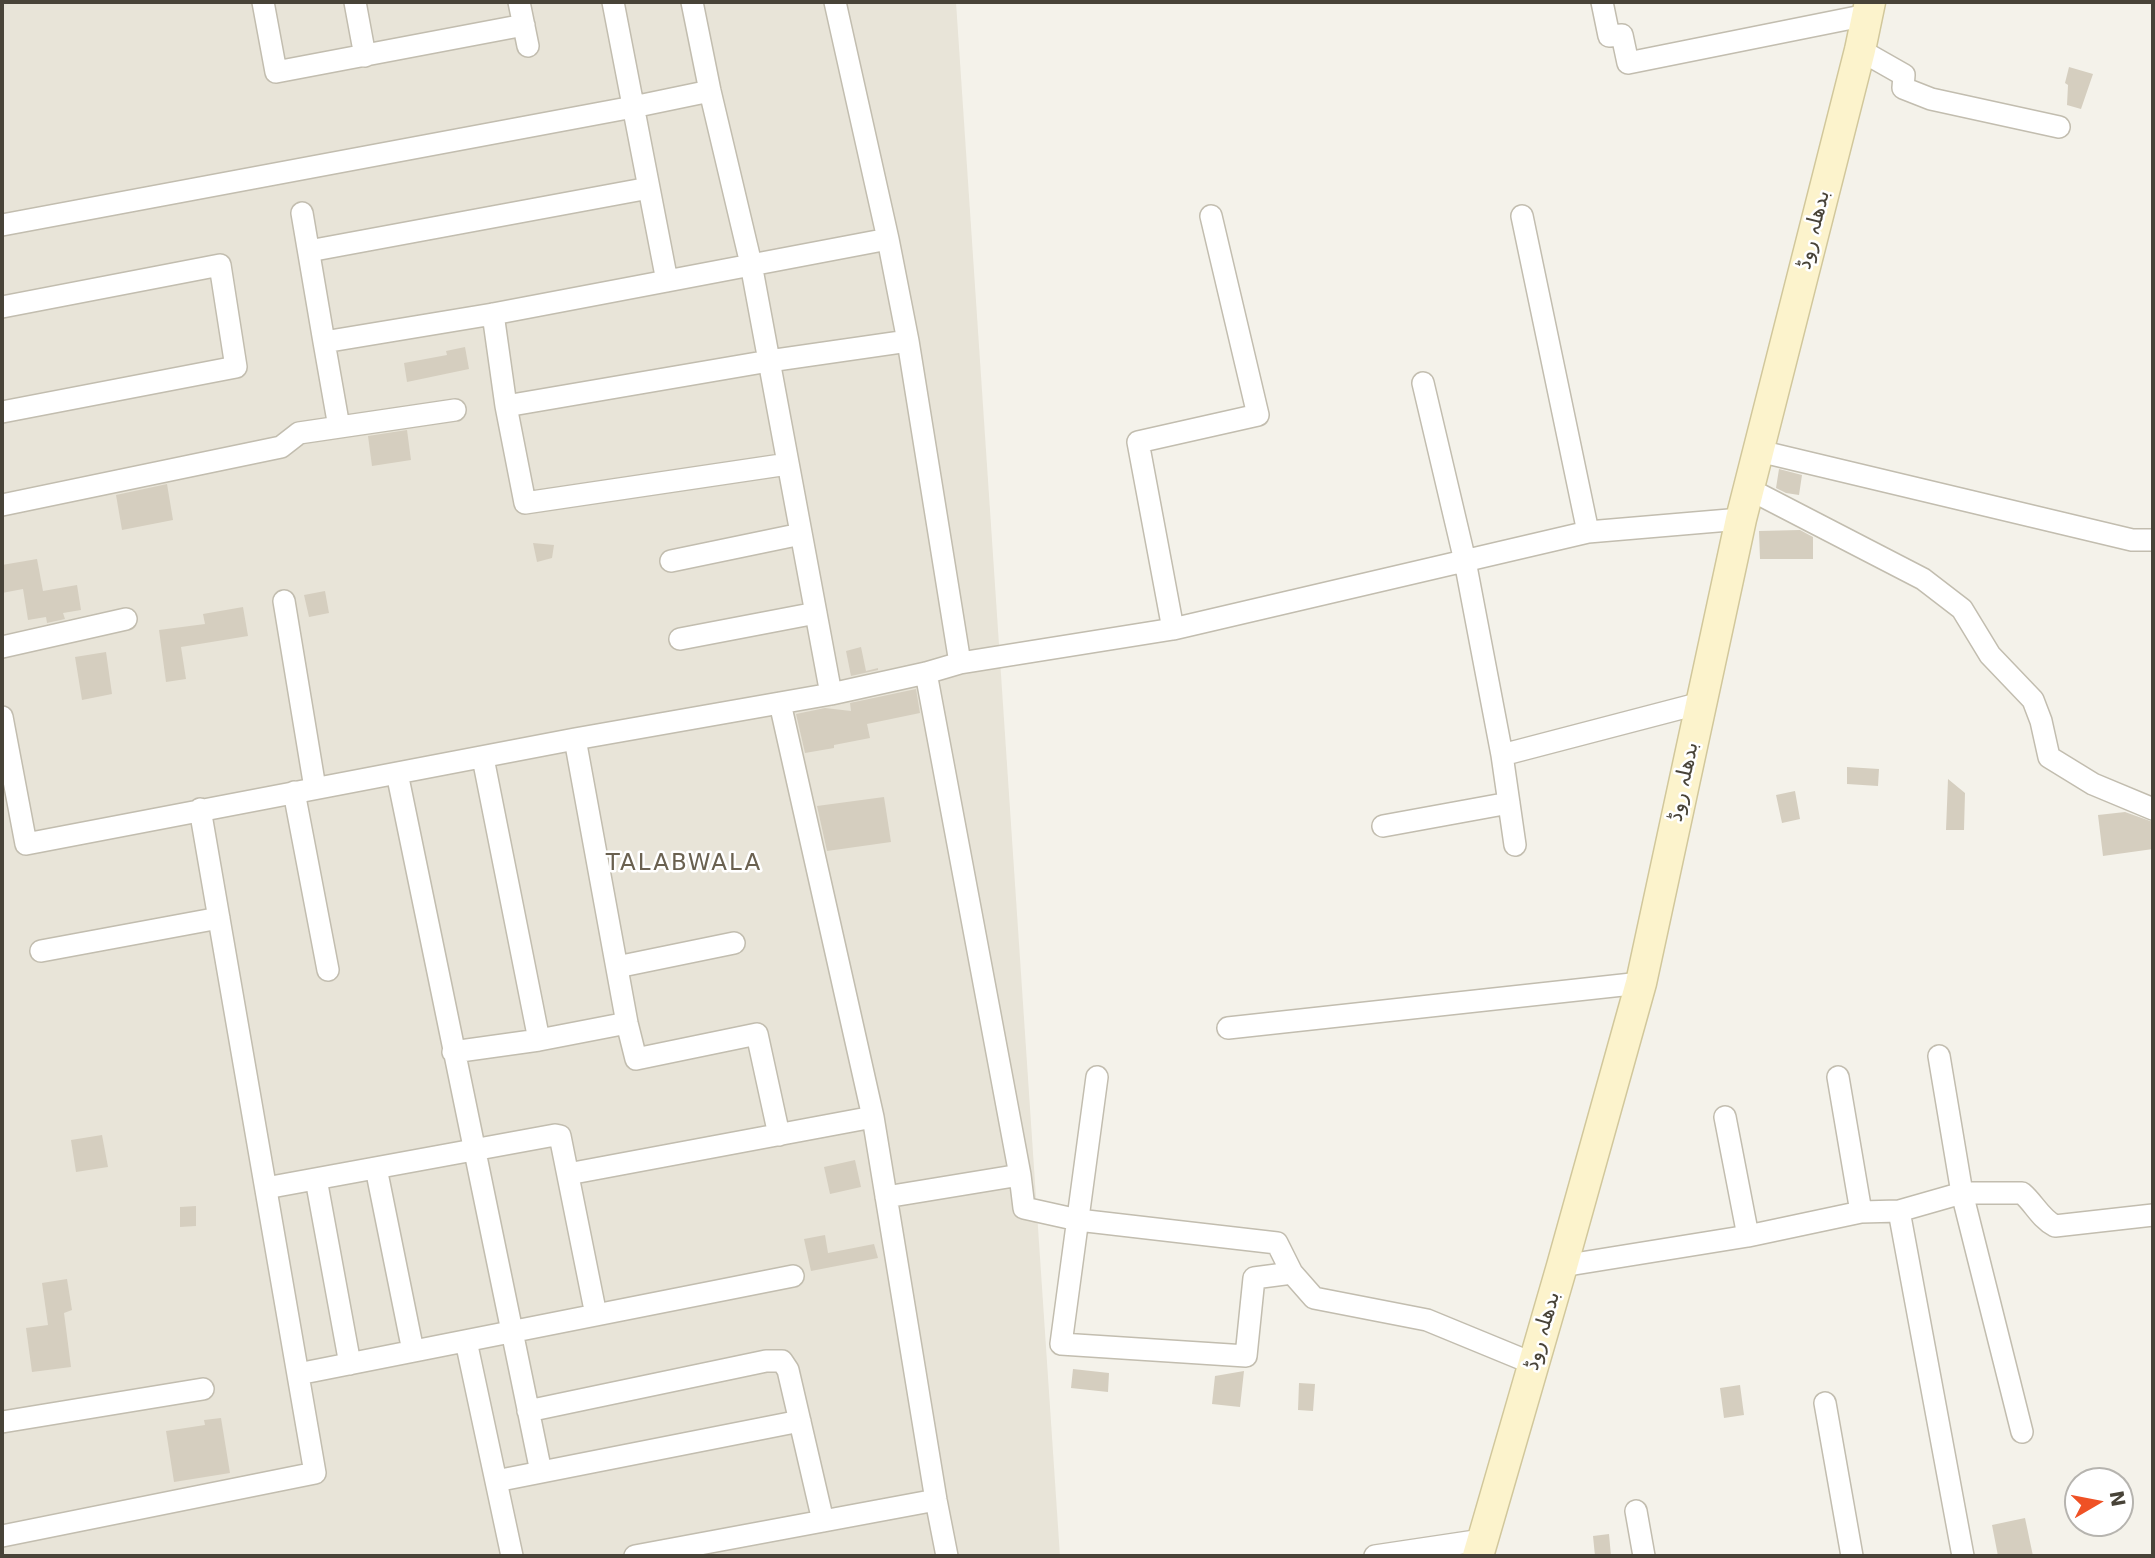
<!DOCTYPE html>
<meta charset="utf-8">
<style>
body{margin:0}
#map{position:relative;width:2155px;height:1558px;overflow:hidden;background:#f4f2ea;font-family:"DejaVu Sans",sans-serif}
canvas{display:block}
.frame{position:absolute;inset:0;border:4px solid #484338;pointer-events:none}
.north{position:absolute;left:2064px;top:1467px;width:70px;height:70px;box-sizing:border-box;background:#fff;border:2px solid #b6b4af;border-radius:50%;rotate:80deg;font-size:19px;font-weight:700;line-height:28px;text-align:center;color:#484338}
.north::after{content:'';display:block;margin:auto;width:24px;height:32px;background:#ef5125;clip-path:polygon(50% 0,100% 100%,50% 72%,0 100%)}
</style>
<div id="map">
<canvas width="2155" height="1558"></canvas>
<div class="frame"></div>
<div class="north">N</div>
</div>
<script>
const g = document.querySelector('canvas').getContext('2d');
g.lineJoin = 'round';
function paint(path, color) { g.fillStyle = color; g.fill(path, 'evenodd'); }
function stroke(path, color, width, dash) { g.strokeStyle = color; g.lineWidth = width; g.lineCap = dash ? 'butt' : 'round'; g.setLineDash(dash || []); g.stroke(path); }
function drawText(font, color, halo, rows, align = 'center') {
  g.font = font + ' "DejaVu Sans",Vazirmatn,sans-serif'; g.lineWidth = 5; g.setLineDash([]); g.textBaseline = 'middle'; g.strokeStyle = halo; g.fillStyle = color; for (const [text, x, y, turn = 0] of rows) {
    g.save(); g.translate(x, y); g.rotate((+turn || 0) * Math.PI / 180); g.textAlign = isNaN(turn) ? turn : align; if (halo) g.strokeText(text, 0, 0); g.fillText(text, 0, 0); g.restore();
  }
}
paint(new Path2D(`
 M2,2H956L1060,1556H2Z`), '#e8e4d8');
paint(new Path2D(`
 M2069,67L2093,74L2081,109L2067,105L2068,85L2065,83Z
 M465,347L469,369L407,382L404,363L447,355L446,351Z
 M407,430L411,460L372,466L368,436Z
 M1779,469L1802,475L1799,495L1786,493L1776,488Z
 M167,484L173,520L122,530L116,495Z
 M1800,530L1813,537V559H1760L1759,531Z
 M533,543L554,545L552,558L537,562Z
 M37,559L43,591L77,585L81,610L63,613L65,619L47,623L46,617L28,620L23,589L2,593V565Z
 M325,591L329,613L309,617L304,595Z
 M243,607L248,636L181,647L186,679L166,682L159,630L205,624L203,614Z
 M861,647L866,671L878,668V670L851,676L846,651Z
 M106,652L112,694L82,700L75,657Z
 M916,689L920,713L867,724L870,738L834,745V748L805,753L796,714L825,708L851,711L850,703Z
 M1847,767L1879,769L1878,786L1847,784Z
 M1948,779L1965,793L1964,830H1946Z
 M1795,791L1800,819L1782,823L1776,795Z
 M884,797L891,842L827,851L817,806Z
 M2125,812L2153,822V849L2103,856L2098,815Z
 M102,1135L108,1167L76,1172L71,1140Z
 M855,1160L861,1187L830,1194L824,1167Z
 M196,1206V1226L180,1227V1207Z
 M825,1235L828,1253L874,1244L878,1258L811,1271L804,1239Z
 M67,1279L72,1310L64,1313L71,1367L32,1372L26,1328L48,1325L42,1283Z
 M1073,1369L1109,1373L1108,1392L1071,1388Z
 M1244,1371L1240,1407L1212,1404L1215,1376Z
 M1299,1383L1315,1384L1313,1411L1298,1410Z
 M1740,1385L1744,1415L1724,1418L1720,1388Z
 M221,1418L230,1473L174,1482L166,1431L205,1425L204,1420Z
 M2025,1518L2033,1556H1998L1992,1525Z
 M1609,1534L1611,1556H1595L1593,1536Z`), '#d5cebf');
const street = new Path2D(`
 M263,2L276,72L524,25
 M355,2L365,56
 M519,2L528,46
 M613,2L667,281
 M692,2L710,91L751,264L831,694
 M835,2L888,239L908,341L960,663
 M1602,2L1609,36L1622,35L1628,63L1867,15
 M1860,50L1904,75L1903,88L1931,99L2059,127
 M302,213L324,342L493,314L888,239
 M1522,216L1588,532
 M2,225L633,107L710,91
 M309,251L649,188
 M2,307L220,265L236,367L2,412
 M493,314L506,406L525,503L788,464
 M324,342L339,427
 M1423,383L1465,561L1502,755L1515,845
 M506,406L769,361L908,341
 M1759,451L2132,540H2153
 M1749,489L1923,579L1962,609L1990,655L2033,700L2041,721L2049,757L2093,784L2153,809
 M2,505L281,447L299,433L455,410
 M671,561L801,534
 M284,601L315,788
 M1173,629L1138,442L1258,415L1211,216
 M680,639L816,613
 M2,647L126,619
 M926,673L1020,1175L1024,1208L1078,1220L1277,1243L1292,1273L1314,1298L1427,1320L1534,1364
 M780,703L873,1117L936,1500L947,1556
 M2,717L26,844L575,739L831,694L926,673L960,663L1173,629L1588,532L1741,519
 M575,739L627,1023L636,1059L757,1034L779,1135
 M1502,755L1701,703
 M483,758L539,1040
 M397,773L541,1472
 M294,792L328,970
 M1383,826L1509,803
 M41,951L219,918
 M617,967L734,943
 M1228,1028L1641,983
 M453,1052L539,1040L627,1023
 M1939,1056L1962,1193L2022,1432
 M1097,1077L1061,1344L1246,1356L1254,1278L1292,1273
 M1838,1077L1861,1212
 M1725,1117L1748,1236
 M376,1168L413,1351
 M568,1174L873,1117
 M316,1179L350,1364
 M266,1188L555,1135L560,1136L596,1315
 M886,1197L1020,1175
 M1899,1211L1963,1556
 M1562,1266L1748,1236L1861,1212L1899,1211L1962,1193H2022C2034,1203 2040,1218 2055,1226L2153,1215
 M466,1341L512,1556
 M298,1374L793,1276
 M1825,1403L1852,1556
 M528,1411L766,1361H782L788,1370L823,1521
 M2,1422L203,1389
 M496,1481L800,1421
 M1636,1511L1644,1556
 M2,1536L315,1473L200,809
 M635,1556L936,1500
 M1375,1556L1482,1540`);
const secondary = new Path2D(`
 M1478,1556L1562,1266L1641,983L1741,519L1860,50L1870,2`);
stroke(street, '#c2bdaf', 24);
stroke(secondary, '#d1c79b', 33);
stroke(street, '#fff', 21);
stroke(secondary, '#fcf3cc', 30);
drawText('21px', '#484338', '#fff', [
 ["بدھلہ روڈ",1814,230,-76],
 ["بدھلہ روڈ",1684,782,-78],
 ["بدھلہ روڈ",1543,1331,-74]
]);
g.letterSpacing = '2px';
drawText('23px', '#6a6150', '#fff', [
 ["TALABWALA",684,864]
]);
g.letterSpacing = '0px';
</script>
